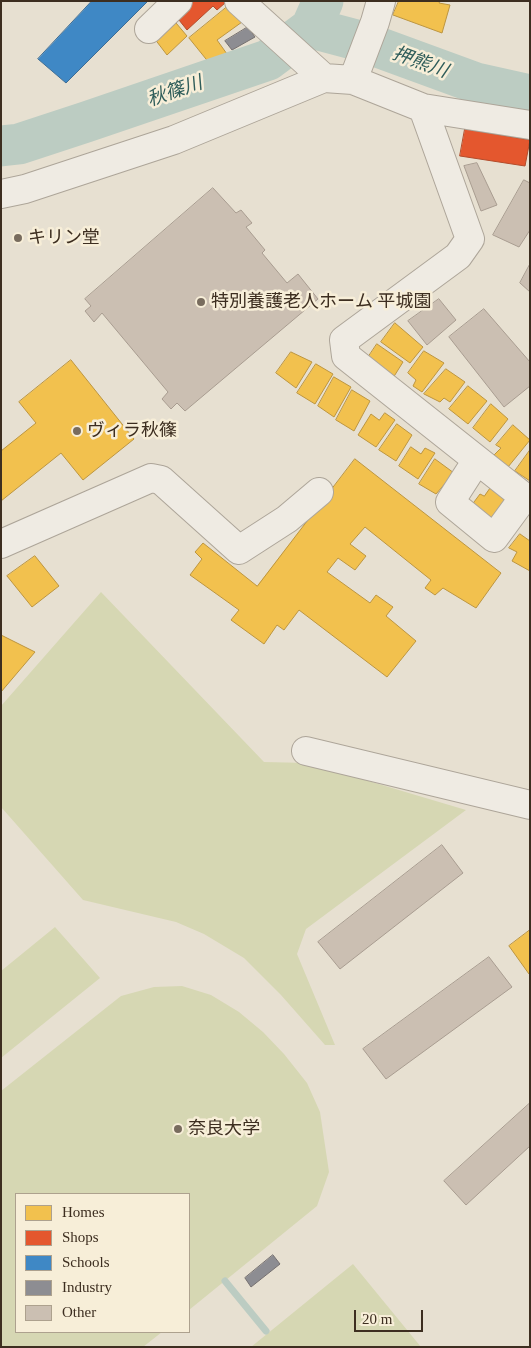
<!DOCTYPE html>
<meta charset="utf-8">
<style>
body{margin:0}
#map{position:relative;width:531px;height:1348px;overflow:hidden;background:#e7e0d1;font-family:"Times New Roman",serif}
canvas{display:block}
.frame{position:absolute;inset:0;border:2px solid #3d2e20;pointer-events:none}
.legend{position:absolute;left:15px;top:1193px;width:175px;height:140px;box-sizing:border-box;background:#f7eed8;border:1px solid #ada18e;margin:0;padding:6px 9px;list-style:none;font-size:15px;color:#3d2e20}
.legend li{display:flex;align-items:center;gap:10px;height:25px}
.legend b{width:25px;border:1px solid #ada18e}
.scale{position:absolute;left:354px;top:1310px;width:69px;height:22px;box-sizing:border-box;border:2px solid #3d2e20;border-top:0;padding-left:6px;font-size:15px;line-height:18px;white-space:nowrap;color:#3d2e20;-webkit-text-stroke:4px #f7eed8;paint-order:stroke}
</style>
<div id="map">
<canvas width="531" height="1348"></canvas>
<div class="frame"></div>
<ul class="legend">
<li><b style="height:14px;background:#f2c14e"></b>Homes</li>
<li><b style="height:14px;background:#e4572e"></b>Shops</li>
<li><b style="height:14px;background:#3f88c5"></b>Schools</li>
<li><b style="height:14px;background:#8d8d92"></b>Industry</li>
<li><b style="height:14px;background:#cbbfb2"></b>Other</li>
</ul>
<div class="scale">20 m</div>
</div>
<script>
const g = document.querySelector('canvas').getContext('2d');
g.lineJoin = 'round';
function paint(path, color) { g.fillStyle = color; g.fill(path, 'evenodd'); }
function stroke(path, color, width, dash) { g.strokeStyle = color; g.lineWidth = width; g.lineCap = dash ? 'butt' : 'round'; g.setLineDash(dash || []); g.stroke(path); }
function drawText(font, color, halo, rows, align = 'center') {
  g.font = font + ' "Times New Roman","Noto Sans JP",serif'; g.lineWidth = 5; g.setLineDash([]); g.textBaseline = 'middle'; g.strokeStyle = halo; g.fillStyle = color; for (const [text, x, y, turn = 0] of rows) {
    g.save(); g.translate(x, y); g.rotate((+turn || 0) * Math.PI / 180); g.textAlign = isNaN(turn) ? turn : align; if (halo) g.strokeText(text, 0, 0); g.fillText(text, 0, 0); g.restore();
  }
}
paint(new Path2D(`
 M101,592L264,762L308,763L466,810L306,929L297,954L335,1045H325L281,995L244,958L204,934L176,922L83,900L1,807V706Z
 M55,927L100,978L1,1058V971Z
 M182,986L211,995L239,1012L263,1032L284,1054L307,1083L320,1112L329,1172L317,1206L189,1310V1194H16V1332H162L143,1347H1V1091L121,996L154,987Z
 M353,1264L421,1347H251Z`), '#d6d7b3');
const homes = new Path2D(`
 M399,1H440L439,3L450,5L442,33L393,15Z
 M227,7L242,22L217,40L227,54L210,64L189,38Z
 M171,17L187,36L167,55L151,34Z
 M395,323L423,347L410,363L381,342Z
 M377,344L403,362L393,378L367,359Z
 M424,351L444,363L422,392L413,386L416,380L408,373Z
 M291,352L312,362L296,388L276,373Z
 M71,360L134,439L83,480L61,453L1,501V451L36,423L19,402Z
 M316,364L333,374L315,404L297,393Z
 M446,369L465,382L450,402L444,398L440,402L424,394Z
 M334,377L351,387L334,417L318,406Z
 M468,386L487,401L468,424L449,409Z
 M352,390L370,401L354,431L336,420Z
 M491,404L508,419L490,442L473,428Z
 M385,413L395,420L376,447L358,435L371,414L379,420Z
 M397,424L412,435L396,461L379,450Z
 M513,425L530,440L508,467L492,457L501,448L496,445Z
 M411,447L421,454L425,448L435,453L418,479L399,466Z
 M530,450V481L515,471Z
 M355,459L501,573L476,608L443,588L435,595L425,588L431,580L365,527L350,544L366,556L355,570L338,558L327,572L370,603L376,595L393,607L386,616L416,641L387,677L299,610L284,630L277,625L264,644L231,620L239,610L190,575L202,559L195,552L203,543L257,586Z
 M435,459L454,473L436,494L419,484Z
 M494,483L511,496L497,522L471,506L480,494L484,496Z
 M520,534L530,541V571L512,561L517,552L509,548Z
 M35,556L59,586L32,607L7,576Z
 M1,635L35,652L1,692Z
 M530,930V973L529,974L509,946Z`);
paint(homes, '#f2c14e');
stroke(homes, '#bc9540', 1);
const shops = new Path2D(`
 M190,1H224L225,3L217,10L213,6L187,30L175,15Z
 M465,129L530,140L525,166L460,156Z`);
paint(shops, '#e4572e');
stroke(shops, '#b24b2a', 1);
const schools = new Path2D(`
 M92,1H148L66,83L38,59Z`);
paint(schools, '#3f88c5');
stroke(schools, '#3e6d94', 1);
const industry = new Path2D(`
 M248,27L255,37L232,50L225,41Z
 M273,1255L280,1264L251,1287L245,1278Z`);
paint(industry, '#8d8d92');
stroke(industry, '#757070', 1);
stroke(new Path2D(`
 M225,1281L266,1331`), '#bcccc2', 7);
stroke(new Path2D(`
 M311,28L364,42L476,83L530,95
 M1,146L19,144L86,122L268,60L311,28L323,1`), '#bcccc2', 41);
const building = new Path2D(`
 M477,163L497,205L481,211L464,166Z
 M524,180L530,183V230L519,247L493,235Z
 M213,188L236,213L241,210L252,223L246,227L265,250L262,253L287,283L298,274L318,299L185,411L177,403L171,409L162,399L168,392L102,313L94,322L85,311L91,306L85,299Z
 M530,264V292L520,283Z
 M439,299L456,320L427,345L408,321Z
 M484,309L530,362V386L504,407L449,337Z
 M442,845L463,873L340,969L318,942Z
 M489,957L512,987L386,1079L363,1049Z
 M530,1103V1146L466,1205L444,1181Z`);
paint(building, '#cbbfb2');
stroke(building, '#a89c90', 1);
const minor = new Path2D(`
 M239,1L324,78
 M149,29L178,1
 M353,80L375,22L381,1
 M423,108L470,239L458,256L344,340L346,356L524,497L494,538L450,502L477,460
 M1,194L25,189L174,140L324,78L353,80L423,108L530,125
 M1,544L151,478L161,480L239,550L287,519L319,492
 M306,751L530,805`);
stroke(minor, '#ada599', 30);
stroke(minor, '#efebe3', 28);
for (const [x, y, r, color] of [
 [18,238,5,"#786c5e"],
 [201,302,5,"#786c5e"],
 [77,431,5,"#786c5e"],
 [178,1129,5,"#786c5e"]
]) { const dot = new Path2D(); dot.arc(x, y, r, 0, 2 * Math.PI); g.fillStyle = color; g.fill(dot); stroke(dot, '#f7eed8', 2); }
drawText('18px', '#3d2e20', '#f7eed8', [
 ["キリン堂",28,238],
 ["特別養護老人ホーム 平城園",211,302],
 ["ヴィラ秋篠",87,431],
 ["奈良大学",188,1129]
], 'left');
drawText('italic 19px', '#2f5d5a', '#f7eed8', [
 ["押熊川",420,63,20],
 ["秋篠川",175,92,-19]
]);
</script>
